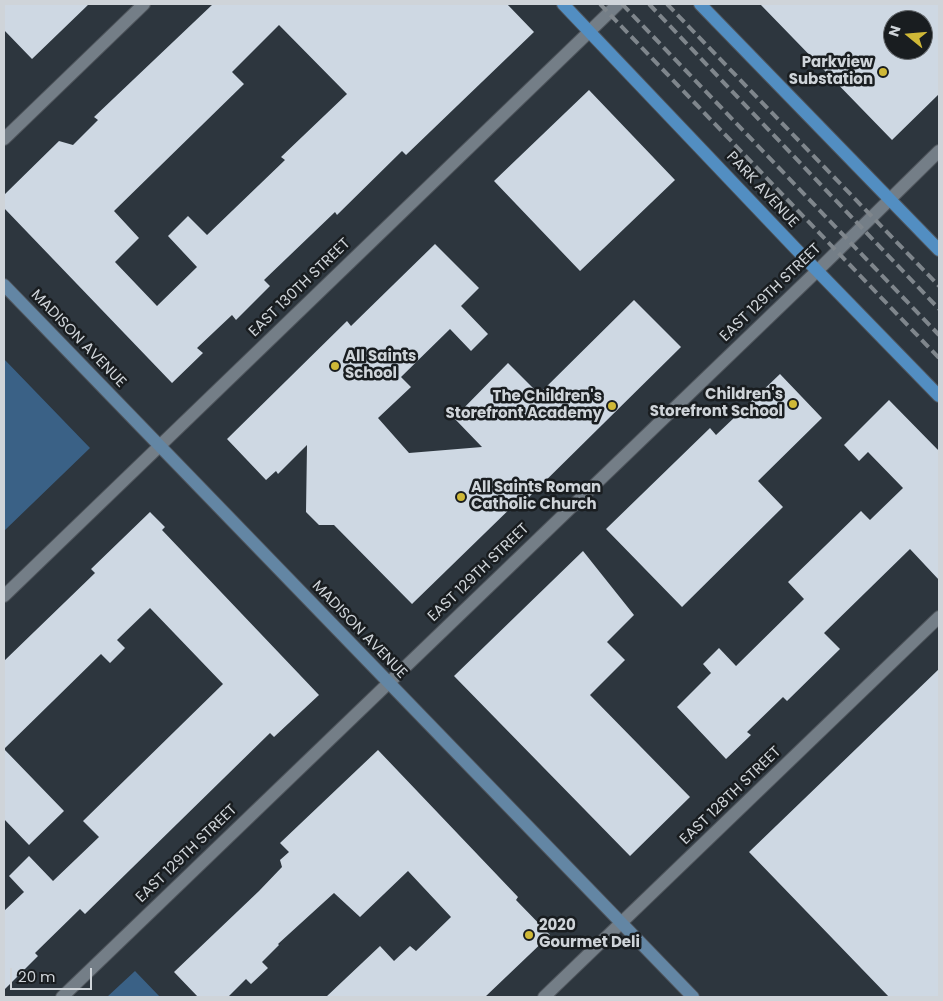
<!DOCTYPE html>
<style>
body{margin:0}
#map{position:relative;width:943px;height:1001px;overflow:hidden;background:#2d363e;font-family:Poppins,sans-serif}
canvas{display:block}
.frame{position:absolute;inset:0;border:5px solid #cfd4d9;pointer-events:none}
.north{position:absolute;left:883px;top:10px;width:50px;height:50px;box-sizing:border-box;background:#191d20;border:1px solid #62666a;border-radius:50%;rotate:287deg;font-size:14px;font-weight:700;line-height:20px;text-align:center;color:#cfd4d9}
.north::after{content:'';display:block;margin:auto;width:18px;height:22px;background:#cfb837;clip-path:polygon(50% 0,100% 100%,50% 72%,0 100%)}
.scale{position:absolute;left:10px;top:968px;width:82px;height:22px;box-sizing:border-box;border:2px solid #cfd4d9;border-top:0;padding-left:6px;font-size:15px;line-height:18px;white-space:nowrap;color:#cfd4d9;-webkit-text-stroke:4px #191d20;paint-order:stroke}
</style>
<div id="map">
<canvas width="943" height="1001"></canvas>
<div class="frame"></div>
<div class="north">N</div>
<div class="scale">20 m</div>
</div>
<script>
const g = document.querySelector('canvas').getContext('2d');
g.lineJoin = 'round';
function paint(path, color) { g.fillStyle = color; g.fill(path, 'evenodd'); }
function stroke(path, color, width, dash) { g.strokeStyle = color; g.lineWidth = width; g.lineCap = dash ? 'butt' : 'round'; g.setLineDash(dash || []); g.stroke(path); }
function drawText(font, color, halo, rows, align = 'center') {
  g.font = font + ' Poppins,sans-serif'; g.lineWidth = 5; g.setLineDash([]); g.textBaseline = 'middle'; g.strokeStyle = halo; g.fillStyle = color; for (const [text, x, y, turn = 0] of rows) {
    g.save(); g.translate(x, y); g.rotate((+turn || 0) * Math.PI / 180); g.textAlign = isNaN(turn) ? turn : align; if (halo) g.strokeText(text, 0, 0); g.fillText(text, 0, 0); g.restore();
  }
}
paint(new Path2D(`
 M4,359L90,448L4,531Z
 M135,971L160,997H107Z`), '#3a6186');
paint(new Path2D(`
 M4,4H89L32,59L4,30Z
 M213,4H507L534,32L406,155L402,151L337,215L335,212L264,280L270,286L236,320L232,315L197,348L203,353L172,383L4,208V195L59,141L73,145L98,120L94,117ZM279,25L347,94L281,157L285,160L207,235L188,216L168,236L197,267L157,306L115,262L139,238L114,211L244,84L232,72Z
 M760,4H939V94L892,140ZM893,20H923V50H893Z
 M589,90L675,180L580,271L494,181Z
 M435,244L479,288L461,306L488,334L471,351L450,329L401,377L411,387L378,418L409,453L482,447L454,418L508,363L539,394L634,300L681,347L525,501L521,498L412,604L334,525H319L306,512L307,445L278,474L276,471L266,480L227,439L347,321L351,326Z
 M780,374L822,418L758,481L783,507L682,607L606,529L710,428L716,435Z
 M889,400L939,451V580L910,549L824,633L840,649L787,701L783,697L747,732L751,735L726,759L677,707L711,673L703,664L719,648L736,666L804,599L788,582L861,511L870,520L903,488L868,452L859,461L844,445Z
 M150,512L165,527L162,530L319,695L274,737L270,733L85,914L80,909L35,953L38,956L4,990V911L24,892L9,876L29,856L53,881L99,837L83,821L223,684L150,608L117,640L125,648L110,663L101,654L4,749V661L95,573L91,569Z
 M583,551L634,615L607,642L625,660L590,695L690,797L630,856L454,676Z
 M939,669V997H889L749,852Z
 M4,749L64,811L29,845L4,819Z
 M378,750L518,897L516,900L550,935L485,997H326L380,946L394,961L410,946L416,951L451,917L408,871L360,917L334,893L278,944L279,945L262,962L268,968L251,984L246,979L228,997H198L174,972L259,891L282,867L280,860L289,852L280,843Z`), '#ced8e3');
const minor = new Path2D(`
 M4,139L144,4
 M4,596L618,4
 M62,997L817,271L939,151
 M544,997L939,617`);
const secondary = new Path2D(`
 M4,285L693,997`);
const primary = new Path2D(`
 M563,4L796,249L939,396
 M700,4L939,250`);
stroke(minor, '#4e545b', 14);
stroke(secondary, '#4e545b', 14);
stroke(primary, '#4e545b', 14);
stroke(minor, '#747e87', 12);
stroke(secondary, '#6386a4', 12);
stroke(primary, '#528ec2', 12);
stroke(new Path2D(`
 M600,4L939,358
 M622,4L939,335
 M649,4L939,309
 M667,4L939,286`), '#7f868c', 4, [10, 5]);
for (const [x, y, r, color] of [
 [883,72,5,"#cfb837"],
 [335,366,5,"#cfb837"],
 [793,404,5,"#cfb837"],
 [612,406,5,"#cfb837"],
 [461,497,5,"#cfb837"],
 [529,935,5,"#cfb837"]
]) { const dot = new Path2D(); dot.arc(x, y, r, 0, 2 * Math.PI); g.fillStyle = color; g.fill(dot); stroke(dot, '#191d20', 2); }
drawText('bold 15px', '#cfd4d9', '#191d20', [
 ["Parkview",873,63],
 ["Substation",873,80],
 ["All Saints",345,357,"left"],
 ["School",345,374,"left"],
 ["Children's",783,395],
 ["Storefront School",783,412],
 ["The Children's",602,397],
 ["Storefront Academy",602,414],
 ["All Saints Roman",471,488,"left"],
 ["Catholic Church",471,505,"left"],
 ["2020",539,926,"left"],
 ["Gourmet Deli",539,943,"left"]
], 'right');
drawText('15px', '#cfd4d9', '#191d20', [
 ["PARK AVENUE",762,190,47],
 ["EAST 130TH STREET",300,288,-44],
 ["EAST 129TH STREET",771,293,-44],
 ["MADISON AVENUE",78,339,46],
 ["EAST 129TH STREET",479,573,-44],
 ["MADISON AVENUE",359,630,46],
 ["EAST 128TH STREET",731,796,-44],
 ["EAST 129TH STREET",187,854,-44]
]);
</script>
